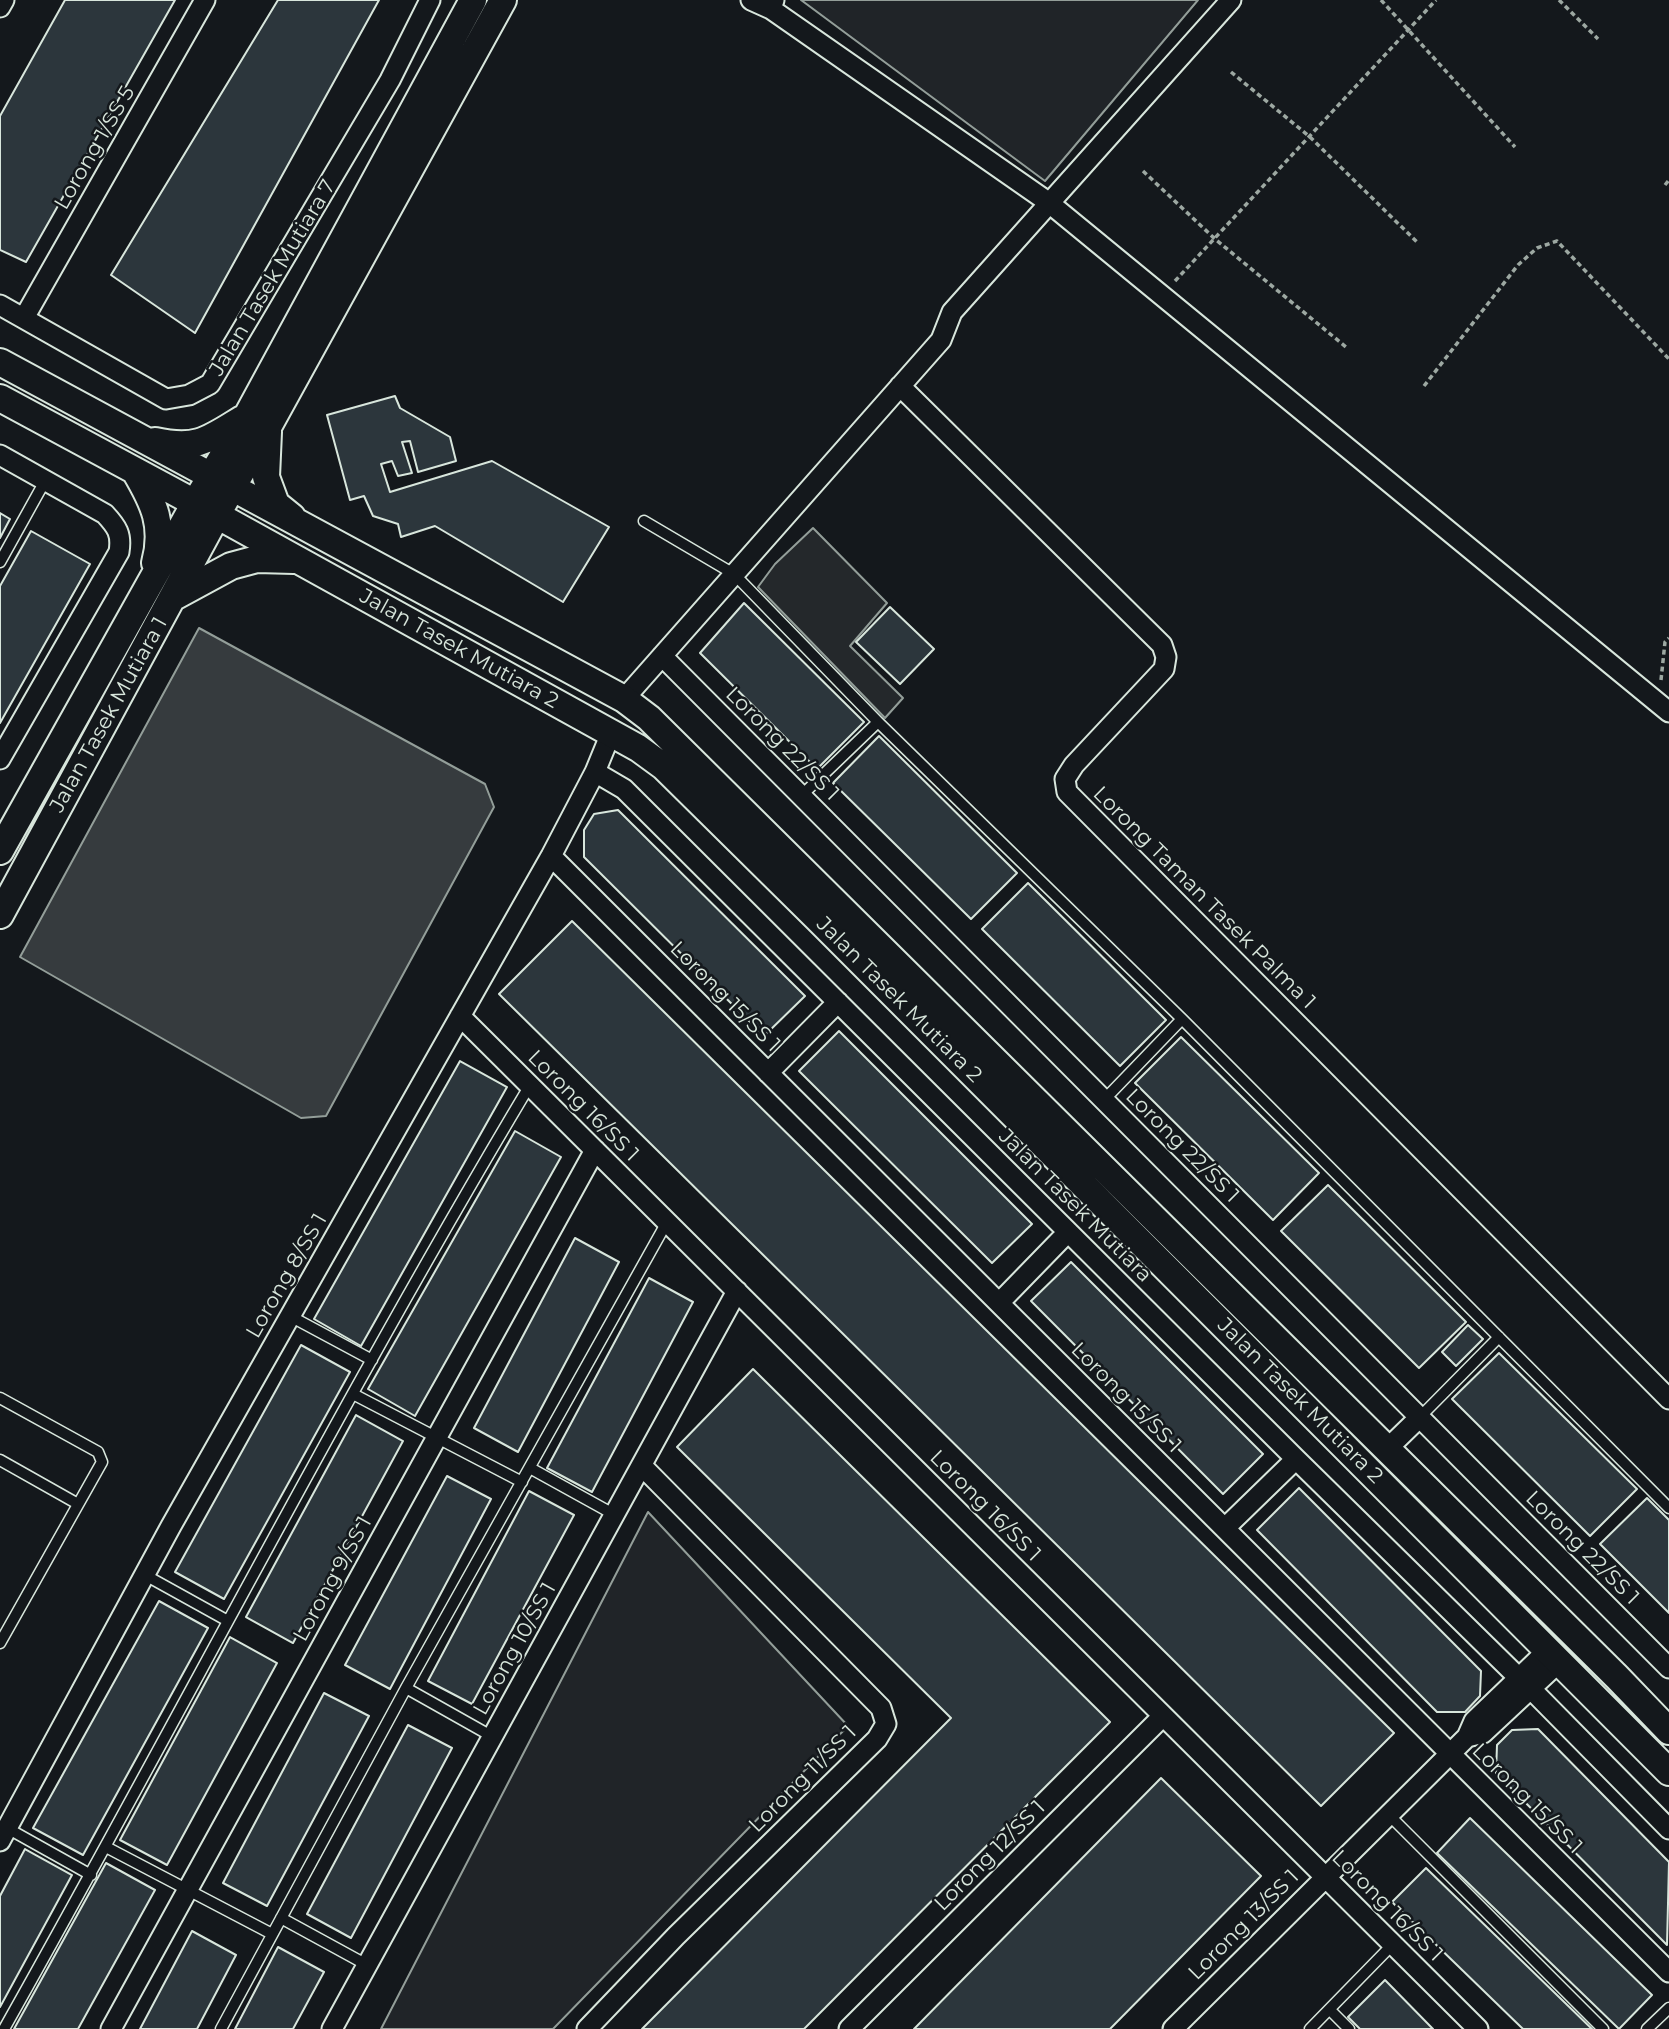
<!DOCTYPE html>
<style>
body{margin:0}
canvas{display:block;background:#14181c}
</style>
<canvas width="1669" height="2029"></canvas>
<script>
const g = document.querySelector('canvas').getContext('2d');
g.lineJoin = 'round';
function paint(path, color) { g.fillStyle = color; g.fill(path, 'evenodd'); }
function stroke(path, color, width, dash) { g.strokeStyle = color; g.lineWidth = width; g.lineCap = dash ? 'butt' : 'round'; g.setLineDash(dash || []); g.stroke(path); }
function drawText(font, color, halo, rows, align = 'center') {
  g.font = font + ' Montserrat,sans-serif'; g.lineWidth = 5; g.setLineDash([]); g.textBaseline = 'middle'; g.strokeStyle = halo; g.fillStyle = color; for (const [text, x, y, turn = 0] of rows) {
    g.save(); g.translate(x, y); g.rotate((+turn || 0) * Math.PI / 180); g.textAlign = isNaN(turn) ? turn : align; if (halo) g.strokeText(text, 0, 0); g.fillText(text, 0, 0); g.restore();
  }
}
const green = new Path2D(`
 M801,0H1198L1045,181Z
 M648,1512L848,1726L553,2029H381Z`);
paint(green, '#202428');
stroke(green, '#939e99', 2);
const parking = new Path2D(`
 M813,528L887,603L850,646L903,698L885,718L758,587L775,564Z`);
paint(parking, '#24282b');
stroke(parking, '#939e99', 2);
const water = new Path2D(`
 M199,628L485,784L494,807L326,1116L301,1118L20,957Z`);
paint(water, '#363b3e');
stroke(water, '#939e99', 2);
const building = new Path2D(`
 M65,0H175L26,262L0,250V116Z
 M278,0H379L195,333L111,275Z
 M395,396L400,408L450,437L456,461L418,472L410,441L402,442L412,473L398,476L392,461L381,464L390,492L492,461L609,527L563,602L435,526L401,537L398,524L373,516L364,496L350,500L327,415Z
 M0,513L10,519L0,538Z
 M31,531L90,564L0,723V586Z
 M744,603L864,722L817,769L700,653Z
 M890,607L934,649L900,684L856,642Z
 M879,736L1017,873L971,919L833,783Z
 M618,810L805,996L764,1036L584,857V830L594,814Z
 M1028,883L1166,1020L1120,1066L982,929Z
 M572,921L1394,1733L1321,1806L499,994Z
 M839,1031L1032,1224L992,1263L799,1071Z
 M1181,1037L1319,1173L1273,1220L1135,1083Z
 M460,1061L507,1087L361,1346L314,1319Z
 M515,1131L561,1157L415,1416L368,1389Z
 M1328,1185L1466,1322L1419,1368L1281,1231Z
 M575,1238L619,1262L518,1452L474,1428Z
 M1071,1262L1263,1454L1223,1494L1031,1301Z
 M649,1278L693,1302L592,1492L547,1468Z
 M1468,1325L1483,1339L1456,1366L1442,1352Z
 M301,1345L350,1372L224,1599L175,1572Z
 M1499,1353L1637,1489L1590,1536L1452,1399Z
 M753,1369L1110,1722L804,2029H642L951,1718L677,1447Z
 M356,1415L403,1441L293,1643L246,1617Z
 M447,1476L491,1499L390,1689L345,1665Z
 M1299,1488L1481,1671L1480,1696L1465,1712H1437L1257,1530Z
 M529,1491L574,1515L472,1704L428,1681Z
 M1647,1498L1669,1520V1613L1600,1544Z
 M159,1601L208,1628L83,1855L33,1828Z
 M230,1637L277,1663L167,1865L120,1840Z
 M324,1693L369,1716L267,1906L223,1883Z
 M408,1725L452,1748L351,1938L307,1914Z
 M1538,1729L1669,1862L1667,1945L1496,1773L1497,1745L1512,1730Z
 M1161,1778L1261,1876L1110,2029H914Z
 M1470,1818L1652,1995L1619,2029L1437,1853Z
 M25,1849L72,1875L0,2007V1896Z
 M106,1863L155,1890L78,2029H14Z
 M1426,1868L1592,2029H1523L1392,1902Z
 M192,1931L236,1955L197,2029H140Z
 M278,1947L324,1972L293,2029H235Z
 M1385,1980L1433,2029H1360L1348,2017Z`);
paint(building, '#2c363c');
stroke(building, '#d8e6dc', 2);
const lane = new Path2D(`
 M644,521L734,574L878,722L1182,1019L1669,1508
 M0,562L45,481
 M801,796L878,722
 M1104,1100L1182,1019
 M290,1316L372,1360
 M353,1394L522,1482
 M0,1398L98,1452L102,1462L0,1643
 M1420,1417L1499,1337
 M0,1460L78,1504
 M530,1468L615,1515
 M145,1575L228,1621
 M406,1688L493,1737
 M1388,1814L1603,2029
 M7,1828L91,1875
 M106,1847L272,1934
 M281,1918L367,1965
 M1330,2010L1349,2029
 M4,2029C181,1715 345,1394 530,1085
 M221,2029L406,1688L667,1222
 M1310,2029L1393,1944
 M1647,2029L1669,2008`);
const street = new Path2D(`
 M751,0L771,9
 M774,0L771,9L1048,202L1669,712
 M0,7L4,0
 M0,305L166,399L189,395L210,384L390,80L430,0
 M24,318L205,0
 M900,386L1162,645L1166,657L1164,669L1074,765L1065,779L1067,792L1669,1399
 M0,455L105,514C117,527 122,534 119,552L0,759
 M662,656L1669,1668
 M624,699L941,340L952,312L1231,0
 M595,772L624,789L1296,1459L1519,1678
 M551,856L1669,1972
 M460,1016L1478,2029
 M768,1073L838,1002
 M999,1303L1068,1232
 M1386,1450L1420,1417
 M1225,1528L1296,1459
 M1531,1689L1669,1829
 M1467,1737L1483,1733L1559,1662
 M0,1841L171,1526L551,856L595,772L611,733
 M111,2029L595,1150
 M332,2029L737,1291
 M587,2029L676,1936L877,1739L886,1724L881,1708L642,1466
 M849,2029L1163,1716
 M1173,2029L1467,1737L1474,1721L1548,1650`);
const secondary = new Path2D(`
 M0,362L624,699L649,718L1617,1677L1669,1731
 M0,398L195,503L638,748L664,767L820,921L1669,1772
 M268,432L266,477L276,504L292,517
 M155,441C197,450 208,440 242,419
 M135,471C154,503 165,526 155,563
 M172,598L231,566L257,559L294,560
 M0,851L195,503L247,416L473,0
 M0,915L231,489L268,427L503,0`);
stroke(lane, '#d8e6dc', 13);
stroke(street, '#d8e6dc', 23);
stroke(secondary, '#d8e6dc', 30);
stroke(new Path2D(`
 M1381,0L1515,147
 M1559,0L1598,39
 M1231,72L1310,137L1418,243
 M1143,171L1215,239L1346,347
 M1665,185L1669,180
 M1175,281L1436,0
 M1424,386L1518,265L1537,248L1557,241L1669,359
 M1661,680L1665,642L1669,638`), '#9da8a2', 3.5, [5, 3.5]);
stroke(lane, '#14181c', 10);
stroke(street, '#14181c', 19);
stroke(secondary, '#14181c', 26);
drawText('21px', '#d8e6dc', '#14181c', [
 ["Lorong 1/SS 5",95,148,-60],
 ["Jalan Tasek Mutiara 7",273,278,-59],
 ["Jalan Tasek Mutiara 2",459,649,29],
 ["Jalan Tasek Mutiara 1",109,715,-61],
 ["Lorong 22/SS 1",782,744,45],
 ["Lorong Taman Tasek Palma 1",1204,898,45],
 ["Lorong 15/SS 1",725,997,45],
 ["Jalan Tasek Mutiara 2",899,1000,45],
 ["Lorong 16/SS 1",583,1106,45],
 ["Lorong 22/SS 1",1182,1146,45],
 ["Jalan Tasek Mutiara",1075,1206,45],
 ["Lorong 8/SS 1",287,1276,-60],
 ["Lorong 15/SS 1",1126,1398,45],
 ["Jalan Tasek Mutiara 2",1300,1401,45],
 ["Lorong 16/SS 1",985,1506,45],
 ["Lorong 22/SS 1",1582,1548,45],
 ["Lorong 9/SS 1",333,1579,-61],
 ["Lorong 10/SS 1",515,1649,-61],
 ["Lorong 11/SS 1",803,1779,-45],
 ["Lorong 15/SS 1",1527,1799,45],
 ["Lorong 12/SS 1",990,1856,-45],
 ["Lorong 16/SS 1",1387,1906,45],
 ["Lorong 13/SS 1",1244,1925,-45]
]);
</script>
